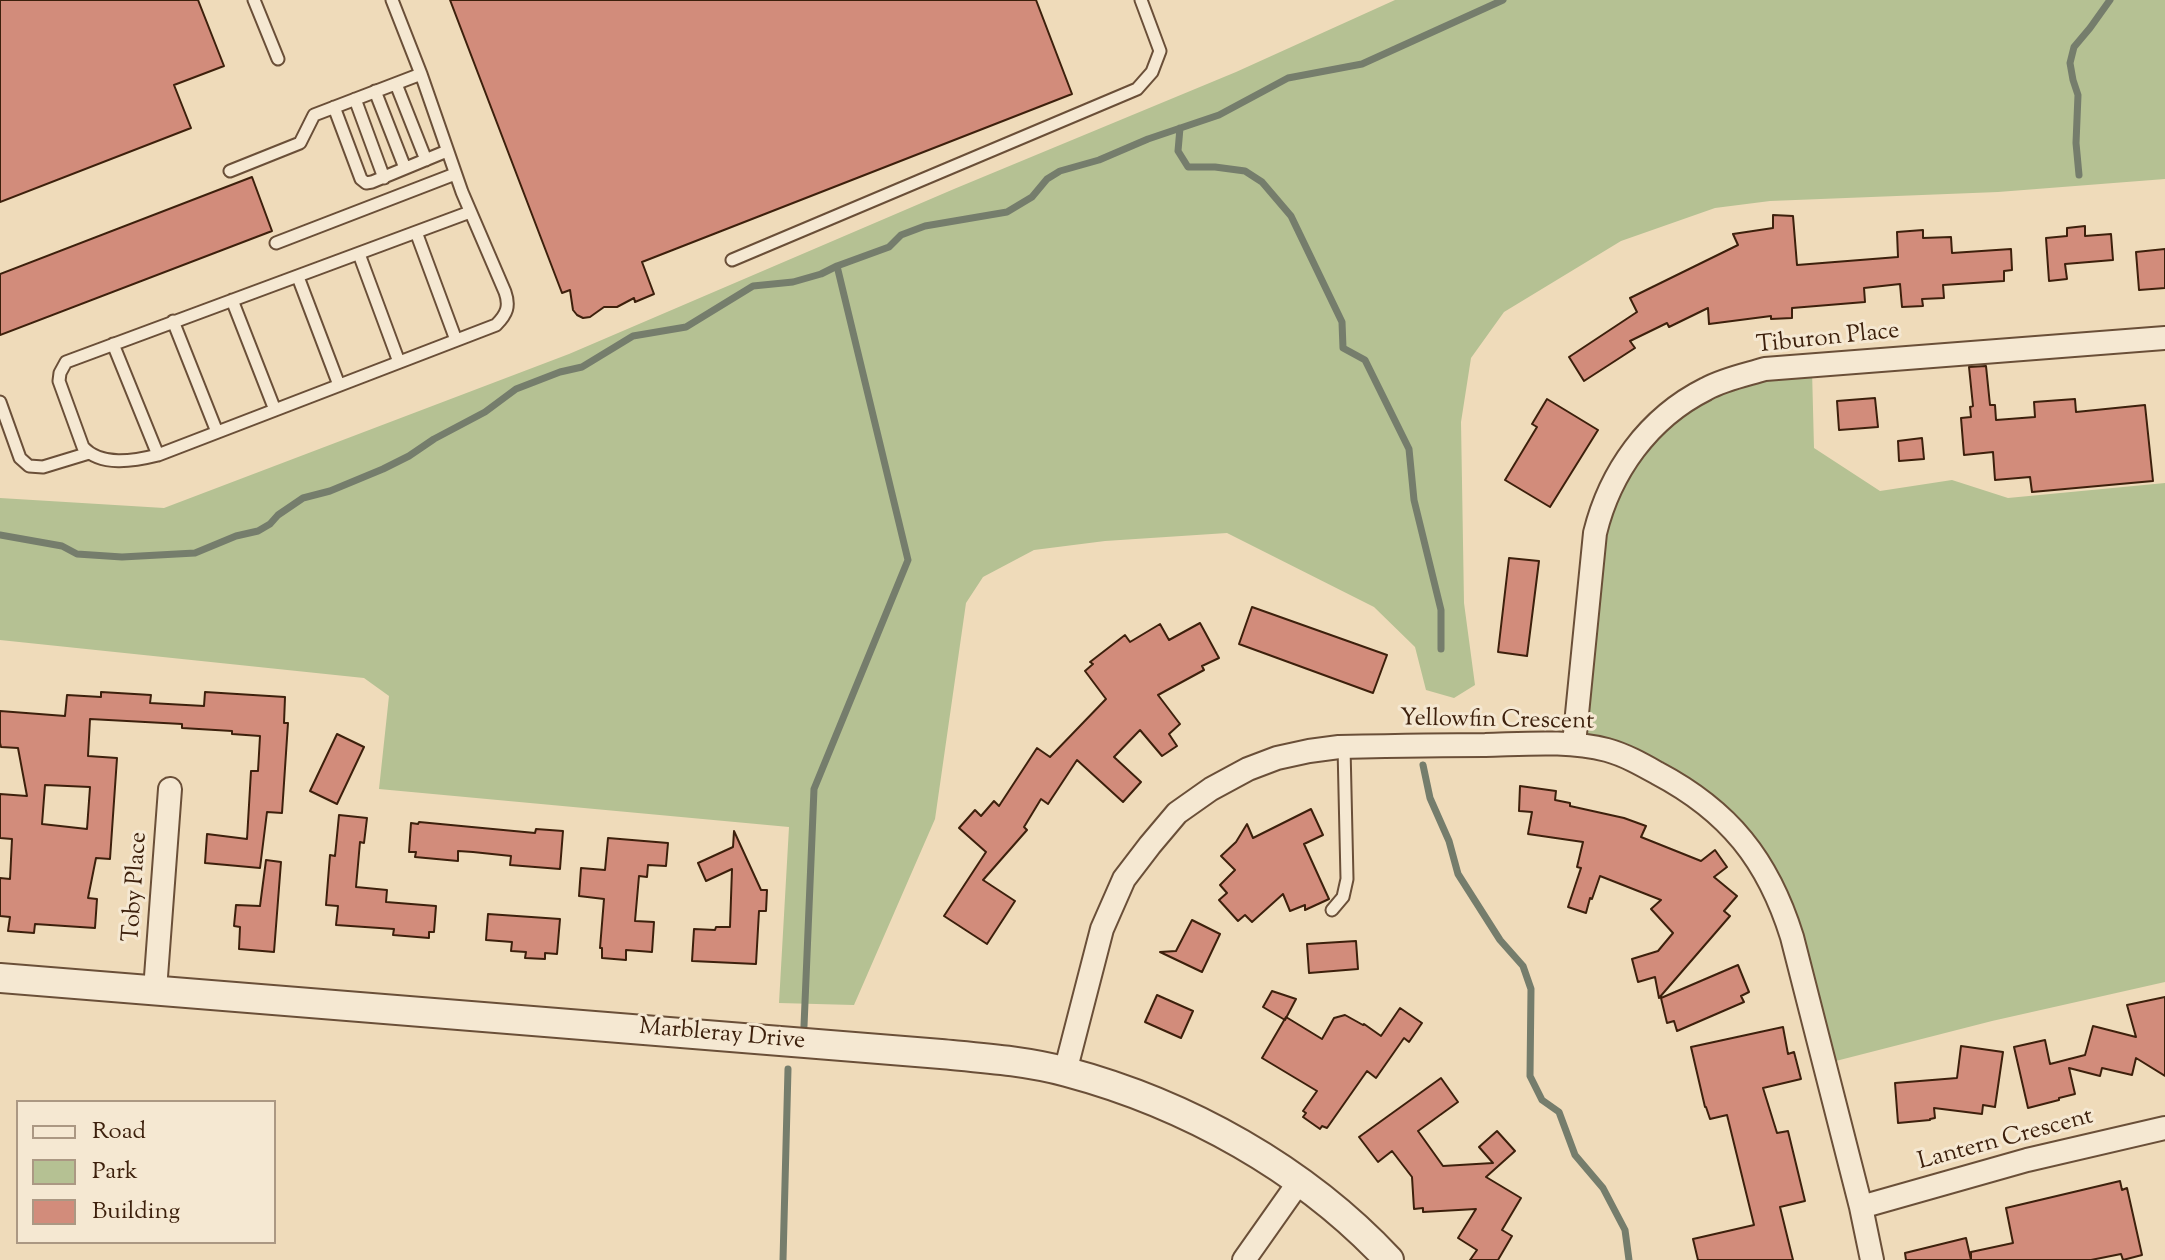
<!DOCTYPE html>
<style>
body{margin:0}
#map{position:relative;width:2165px;height:1260px;overflow:hidden;background:#efdbba;font-family:"Sorts Mill Goudy",serif}
canvas{display:block}
.legend{position:absolute;left:16px;top:1100px;width:260px;height:144px;box-sizing:border-box;background:#f5e8d2;border:2px solid #ab9883;margin:0;padding:10px 14px;list-style:none;font-size:24px;color:#3d200c}
.legend li{display:flex;align-items:center;gap:16px;height:40px}
.legend b{width:40px;border:2px solid #ab9883}
</style>
<div id="map">
<canvas width="2165" height="1260"></canvas>
<ul class="legend">
<li><b style="height:10px;background:#f5e8d2"></b>Road</li>
<li><b style="height:22px;background:#b5c193"></b>Park</li>
<li><b style="height:22px;background:#d28c7b"></b>Building</li>
</ul>
</div>
<script>
const g = document.querySelector('canvas').getContext('2d');
g.lineJoin = 'round';
function paint(path, color) { g.fillStyle = color; g.fill(path, 'evenodd'); }
function stroke(path, color, width, dash) { g.strokeStyle = color; g.lineWidth = width; g.lineCap = dash ? 'butt' : 'round'; g.setLineDash(dash || []); g.stroke(path); }
function drawText(font, color, halo, rows, align = 'center') {
  g.font = font + ' "Sorts Mill Goudy",serif'; g.lineWidth = 6; g.setLineDash([]); g.textBaseline = 'middle'; g.strokeStyle = halo; g.fillStyle = color; for (const [text, x, y, turn = 0] of rows) {
    g.save(); g.translate(x, y); g.rotate((+turn || 0) * Math.PI / 180); g.textAlign = isNaN(turn) ? turn : align; if (halo) g.strokeText(text, 0, 0); g.fillText(text, 0, 0); g.restore();
  }
}
paint(new Path2D(`
 M1395,0H2165V179L1998,192L1770,201L1715,208L1621,241L1504,312L1471,358L1461,422L1464,603L1475,685L1454,698L1426,690L1415,647L1374,607L1227,533L1105,541L1034,550L983,577L966,603L935,819L854,1005L779,1003L789,827L379,789L389,696L364,678L0,640V498L164,508L569,354L954,189L1236,72Z
 M1812,370L1814,448L1880,491L1952,480L2008,498L2165,483V982L1992,1021L1828,1063L1794,936L1725,816L1577,742L1598,532L1638,446L1707,389Z`), '#b5c193');
stroke(new Path2D(`
 M1180,128L1178,151L1188,167H1215L1245,171L1262,182L1291,216L1342,322L1343,348L1365,360L1409,449L1414,500L1441,610V649
 M2079,175L2076,143L2078,95L2073,80L2070,63L2074,47L2090,28L2110,0
 M0,535L62,546L77,554L122,557L195,553L236,536L258,531L270,524L278,515L303,498L330,491L383,469L409,456L434,439L485,412L516,389L560,372L582,367L633,336L686,327L753,286L793,282L821,274L837,266L889,247L901,235L925,226L1007,212L1032,197L1047,179L1060,171L1099,160L1148,139L1219,115L1288,78L1362,64L1503,0
 M1423,765L1430,798L1449,841L1458,874L1500,940L1523,966L1531,989L1530,1076L1542,1100L1559,1112L1575,1155L1603,1188L1625,1230L1629,1260
 M804,1026L814,789L908,560L837,266
 M783,1260L788,1069`), '#757d6c', 7);
const building = new Path2D(`
 M0,0H198L224,66L174,85L191,128L0,202Z
 M450,0H1036L1072,94L642,262L654,294L635,302L634,298L617,307H604L590,317L583,318L577,315L573,310L570,290L562,293Z
 M252,177L272,231L0,335V274Z
 M1773,215L1793,216L1797,265L1898,257L1897,232L1923,230V238L1951,237L1952,253L2011,249L2012,270L2004,271V281L1943,285L1944,298L1922,299L1923,306L1902,307L1900,284L1864,288L1865,302L1792,308V318L1771,319V316L1709,324L1708,308L1669,327L1667,323L1630,341L1635,348L1584,381L1569,357L1637,312L1630,298L1738,245L1733,234L1773,228Z
 M2085,226V236L2111,234L2113,260L2065,264L2067,279L2049,281L2046,238L2067,236V228Z
 M2165,249V288L2139,290L2136,252Z
 M1986,366L1990,405H1995L1996,420L2035,417L2034,402L2075,399L2076,412L2145,405L2153,481L2032,492L2030,477L1995,480L1993,452L1964,455L1961,418L1971,417L1970,407L1973,406L1969,367Z
 M1875,398L1878,427L1839,430L1837,401Z
 M1547,399L1598,430L1550,507L1505,480L1537,427L1532,424Z
 M1922,438L1924,459L1899,461L1898,441Z
 M1509,558L1539,561L1527,656L1498,652Z
 M1252,607L1387,655L1373,693L1239,644Z
 M1200,623L1219,658L1202,666L1204,670L1158,695L1180,724L1169,734L1177,746L1162,756L1140,730L1114,757L1141,782L1123,802L1077,760L1048,804L1041,799L1024,827L1027,830L983,880L1015,901L987,944L944,916L986,852L959,828L975,810L981,816L994,801L999,806L1037,748L1050,757L1106,699L1085,671L1093,664L1090,662L1125,635L1130,642L1160,624L1169,640Z
 M101,692L151,695L150,703L204,706L205,692L285,697L284,723H288L282,813L267,812L260,868L205,863L207,834L247,839L251,771H258L260,736L232,734V731L182,728V724L90,719L88,756L117,758L110,859L96,858L88,898L97,899L95,928L35,924L34,933L8,931L10,917L0,916V878L10,879L12,839L0,838V794L27,796L18,748L1,747L0,743V711L65,716L67,695L101,697ZM45,785L90,787L87,829L42,824Z
 M337,734L364,747L337,804L310,791Z
 M1520,786L1556,791L1555,800L1570,803V806L1624,818L1646,826L1641,837L1701,861L1715,850L1727,867L1714,877L1737,896L1724,911L1730,916L1659,998L1655,977L1638,982L1632,959L1658,951L1673,933L1651,909L1661,900L1600,876L1592,899L1590,898L1586,913L1568,907L1581,868L1577,867L1583,842L1528,834L1532,812L1519,811Z
 M1311,809L1323,835L1304,844L1329,899L1305,910V905L1290,911L1283,894L1252,922L1245,915L1238,921L1219,900L1227,893L1220,885L1235,870L1221,856L1236,842L1247,824L1253,838Z
 M339,815L367,818L364,843L360,842L356,887L387,890L386,902L436,906L434,932H429V938L393,935L394,929L336,925L338,906L326,905L330,855L335,856Z
 M419,822L535,833L536,829L563,831L560,869L510,865L511,856L473,852L458,851V861L415,857L416,852H409L411,823L418,824Z
 M734,831L761,890H767L766,911H759L756,964L692,961L694,929L715,930L716,927H730L732,869L706,881L698,863L733,847Z
 M608,838L668,843L666,866L648,865L647,877L639,876L635,921L654,922L652,952L626,950V960L602,958V948H600L604,899L579,896L581,868L605,870Z
 M266,860L281,862L274,952L239,949L240,927L234,926L236,905L260,906Z
 M488,914L560,919L557,954L545,953V959L525,958L526,952L511,951L512,942L486,940Z
 M1192,920L1220,934L1202,972L1160,952L1176,951Z
 M1356,941L1358,969L1309,973L1307,944Z
 M1738,965L1749,992L1741,996L1744,1002L1677,1031L1674,1021L1667,1023L1661,998Z
 M1272,991L1296,999L1285,1020L1263,1007Z
 M1157,995L1193,1011L1181,1038L1145,1022Z
 M2165,997V1076L2136,1058L2132,1075L2102,1068L2100,1076L2069,1068L2075,1094L2059,1098V1100L2028,1108L2014,1047L2045,1040L2050,1064L2085,1055L2093,1026L2136,1037L2127,1005Z
 M1400,1008L1422,1023L1409,1042L1404,1038L1376,1078L1367,1071L1327,1128L1322,1126L1320,1129L1303,1117L1306,1113L1303,1111L1317,1091L1262,1058L1286,1017L1322,1039L1334,1018L1345,1015L1363,1025L1364,1024L1381,1036Z
 M1783,1027L1788,1054L1794,1052L1801,1079L1763,1088L1777,1133L1788,1131L1805,1201L1780,1207L1793,1260H1698L1693,1239L1754,1225L1727,1115L1710,1119L1706,1107H1705L1691,1047Z
 M1961,1046L2003,1052L1995,1107L1983,1105L1982,1114L1934,1108L1935,1118L1930,1119V1120L1898,1123L1895,1083L1957,1078Z
 M1441,1078L1458,1102L1418,1131L1443,1166L1493,1163L1479,1147L1497,1131L1515,1151L1486,1177L1521,1198L1502,1230L1512,1236L1498,1260H1470L1477,1250L1458,1238L1476,1209L1423,1212V1208L1414,1209L1412,1177L1392,1151L1378,1162L1359,1137Z
 M2120,1181L2122,1190L2127,1188L2142,1255L2123,1260L2121,1254L2091,1260H1971V1252L2013,1243L2006,1208Z
 M1966,1238L1971,1260H1906L1905,1253Z`);
paint(building, '#d28c7b');
stroke(building, '#3d200c', 2);
const service = new Path2D(`
 M254,0L278,59
 M392,0L421,74L462,192L505,292C510,306 507,314 496,325L158,455C134,461 101,467 83,447L59,381L60,373L66,362L470,212
 M396,84L426,160
 M375,91L405,168
 M355,99L384,178
 M334,107L361,179L366,183L372,182L447,151
 M230,171L300,143L314,115L421,74
 M416,232L456,340
 M276,243L455,174
 M359,254L399,362
 M732,260L1137,89L1152,72L1160,51L1141,0
 M298,277L339,385
 M232,300L275,410
 M173,321L217,432
 M113,344L158,455
 M0,402L20,458L29,466L43,467L89,453
 M1332,910L1343,897L1347,879L1344,747`);
const minor = new Path2D(`
 M1574,744L1595,533C1610,472 1648,418 1706,389C1724,379 1745,375 1765,369L2165,338
 M155,990L170,789
 M1065,1072L1102,929L1124,879L1150,845L1177,813L1211,789L1248,769L1277,758L1309,751L1339,747C1388,746 1437,745 1485,745C1526,744 1568,740 1607,750C1625,755 1641,764 1657,773C1729,811 1768,860 1792,937L1861,1207L1872,1260
 M1861,1207L2027,1160L2165,1128
 M1244,1260L1299,1182`);
const tertiary = new Path2D(`
 M0,978L941,1054C983,1058 1027,1061 1067,1072C1187,1104 1304,1169 1389,1260`);
stroke(service, '#6a4f38', 15);
stroke(minor, '#6a4f38', 26);
stroke(tertiary, '#6a4f38', 32);
stroke(service, '#f5e8d2', 11);
stroke(minor, '#f5e8d2', 22);
stroke(tertiary, '#f5e8d2', 28);
drawText('24px', '#3d200c', '#f5e8d2', [
 ["Tiburon Place",1828,340,-6],
 ["Yellowfin Crescent",1497,722,1],
 ["Toby Place",137,887,-86],
 ["Marbleray Drive",722,1036,5],
 ["Lantern Crescent",2006,1141,-15]
]);
</script>
